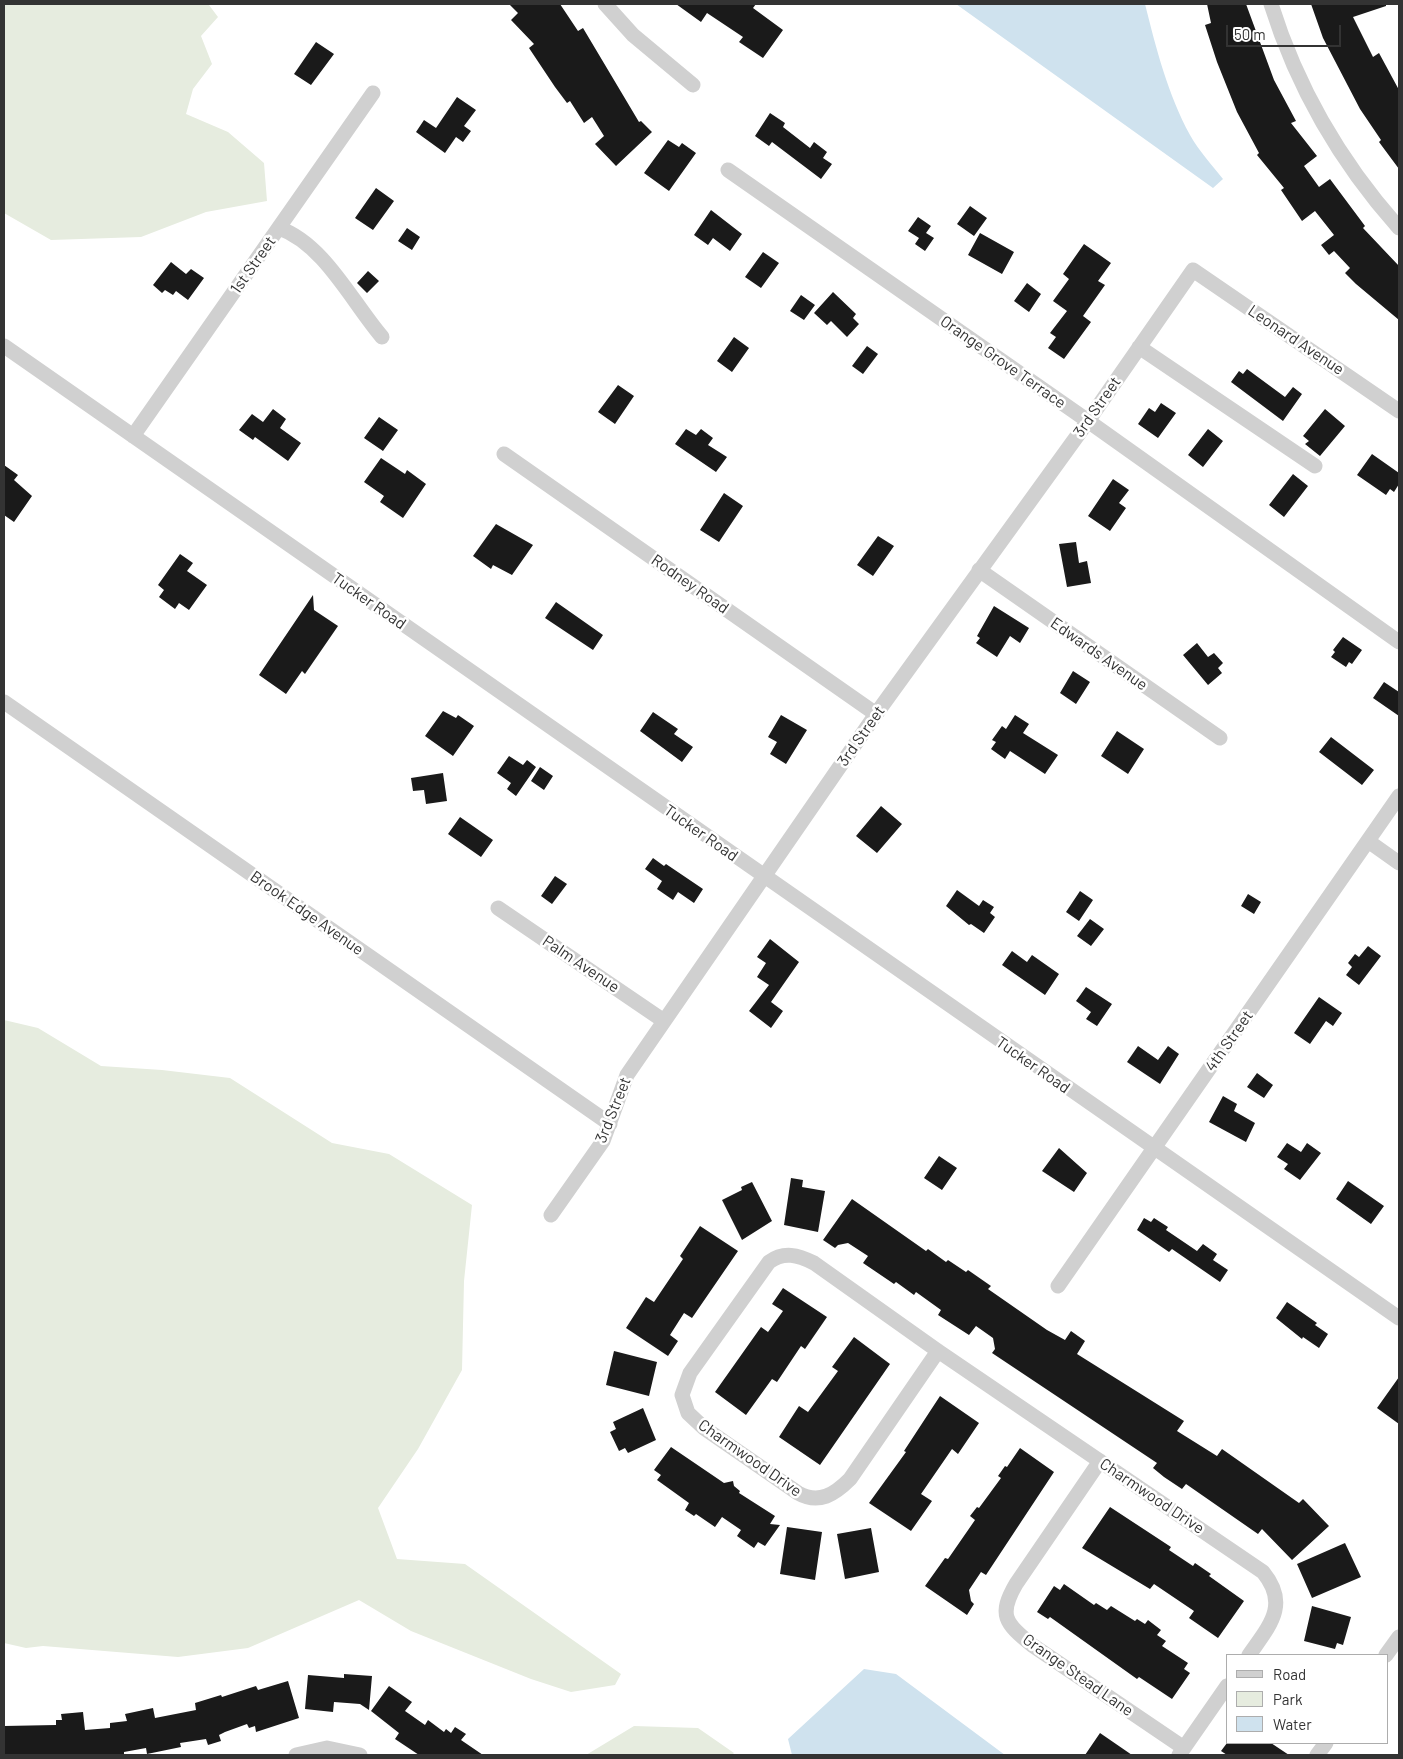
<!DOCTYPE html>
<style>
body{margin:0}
#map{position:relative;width:1403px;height:1759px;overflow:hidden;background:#fff;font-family:Barlow,sans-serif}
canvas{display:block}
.frame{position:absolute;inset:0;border:5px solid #333;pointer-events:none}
.legend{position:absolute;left:1226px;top:1654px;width:162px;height:90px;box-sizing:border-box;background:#fff;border:1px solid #adadad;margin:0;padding:6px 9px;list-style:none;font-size:15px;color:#333}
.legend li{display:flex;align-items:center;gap:10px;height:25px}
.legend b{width:25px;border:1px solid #adadad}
.scale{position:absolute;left:1226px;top:25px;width:115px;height:22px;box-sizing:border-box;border:2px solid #333;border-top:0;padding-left:6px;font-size:15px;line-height:18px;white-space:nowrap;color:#333;-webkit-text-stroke:4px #fff;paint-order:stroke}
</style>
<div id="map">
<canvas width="1403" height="1759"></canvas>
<div class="frame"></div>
<ul class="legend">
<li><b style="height:6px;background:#d0d0d0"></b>Road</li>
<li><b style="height:14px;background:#e6ecdf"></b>Park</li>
<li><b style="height:14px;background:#cfe2ee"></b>Water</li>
</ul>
<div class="scale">50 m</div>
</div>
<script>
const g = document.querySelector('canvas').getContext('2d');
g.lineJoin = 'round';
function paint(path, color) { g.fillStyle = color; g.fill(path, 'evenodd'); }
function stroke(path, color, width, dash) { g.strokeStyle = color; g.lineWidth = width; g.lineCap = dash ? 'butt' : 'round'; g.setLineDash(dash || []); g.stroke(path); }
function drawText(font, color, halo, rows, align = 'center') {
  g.font = font + ' Barlow,sans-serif'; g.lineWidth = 5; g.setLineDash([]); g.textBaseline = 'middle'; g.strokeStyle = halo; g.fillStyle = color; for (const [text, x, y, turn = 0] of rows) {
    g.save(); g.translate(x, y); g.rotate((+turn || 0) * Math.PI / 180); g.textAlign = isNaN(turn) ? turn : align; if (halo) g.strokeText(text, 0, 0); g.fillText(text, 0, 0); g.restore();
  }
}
paint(new Path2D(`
 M4,4L209,5L218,17L201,36L212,64L193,89L186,114L228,132L264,163L267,201L206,212L141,237L51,240L4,213Z
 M4,1020L38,1028L101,1066L162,1070L230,1078L332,1143L389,1154L472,1205L464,1281L462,1370L418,1449L378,1508L397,1559L465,1564L621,1674L615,1685L571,1692L531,1679L411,1631L359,1600L248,1648L178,1657L43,1646L26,1648L4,1643Z
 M634,1726L698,1728L734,1753L732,1755H586Z`), '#e6ecdf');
paint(new Path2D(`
 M956,4H1145C1156,48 1168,95 1190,135C1199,151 1212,165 1223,179L1213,188Z
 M864,1669L896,1674L1005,1755H792L788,1739Z`), '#cfe2ee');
paint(new Path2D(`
 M509,4H560L578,31L583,28L639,122L641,121L652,132L616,166L595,144L604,136L592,117L584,123L570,101L567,103L555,87L529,48L534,44L511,20L518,13Z
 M676,4H756L753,8L783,30L763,58L739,42L743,37L707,13L701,22Z
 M1207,4H1246L1274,80L1296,121L1291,123L1317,156L1304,166L1319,187L1330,179L1365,226L1363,228L1399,266V320L1356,284L1345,273L1350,268L1334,251L1329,255L1321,245L1334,235L1315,211L1302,221L1281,190L1284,188L1257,155L1259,153L1237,112L1217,62L1205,25L1211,23Z
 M1311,4H1386V6L1353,17L1373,57L1379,53L1399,90V169L1379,142L1381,140L1360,109L1323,38Z
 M316,42L334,54L311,85L294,74Z
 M457,97L476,110L464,126L471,131L463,142L456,137L445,153L416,132L424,120L436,128Z
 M770,113L785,123L783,127L810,148L814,142L827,152L823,158L832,164L821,179L772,142L769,146L755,136Z
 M668,140L679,147L682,143L696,153L669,191L644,173Z
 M376,188L394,201L373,230L355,218Z
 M970,206L987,218L974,236L957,224Z
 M711,210L742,234L730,251L713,238L708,245L694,235Z
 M918,217L931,226L926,233L934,238L925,251L915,244L919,238L908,231Z
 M407,228L420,237L412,250L398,241Z
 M980,233L1014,252L1002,274L968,255Z
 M1084,244L1111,263L1098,281L1105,285L1083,316L1091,322L1064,359L1048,348L1056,337L1050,333L1067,311L1053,301L1069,279L1063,274Z
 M763,252L779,263L761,288L745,277Z
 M171,262L186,274L191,269L204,278L188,300L176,291L173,295L165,290L162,293L153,285Z
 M368,271L379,281L367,293L357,283Z
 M1027,283L1041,294L1029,312L1014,301Z
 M833,292L856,314L853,318L859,324L847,337L831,321L827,325L814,313Z
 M801,295L815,305L804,320L790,311Z
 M734,337L749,348L732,372L717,361Z
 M867,346L878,354L863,374L852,366Z
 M1247,369L1285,397L1293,387L1302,394L1283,421L1231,382L1239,371L1243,374Z
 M618,385L634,396L615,424L598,412Z
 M1161,403L1176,413L1158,438L1138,424L1149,408L1155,412Z
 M273,409L286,419L280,428L301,443L288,461L255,437L253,440L239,430L252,414L263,422Z
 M1325,409L1345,426L1320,456L1305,444L1309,441L1303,436Z
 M379,417L398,430L383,451L364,438Z
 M686,429L696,435L701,429L713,438L708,445L727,457L716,472L675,444Z
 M1208,429L1223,441L1203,467L1188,455Z
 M1372,454L1399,473V484L1394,492L1390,489L1386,495L1357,475Z
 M381,458L405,474L407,470L426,484L403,518L380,502L384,496L364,482Z
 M4,465L18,475L14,480L32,496L14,522L4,515Z
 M1293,474L1308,486L1284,517L1269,505Z
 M1113,479L1129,490L1119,503L1126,508L1110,531L1088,516Z
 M724,493L743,506L719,542L700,530Z
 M496,524L533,545L512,575L493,565L491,569L473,556Z
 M878,536L894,546L873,576L857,565Z
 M1076,542L1079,563L1087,561L1091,583L1067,587L1059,544Z
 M180,554L193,563L187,571L207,585L189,610L179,603L175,609L159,597L164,590L158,585Z
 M313,595L314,610L338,626L305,674L302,671L286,694L259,675Z
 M556,602L603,635L593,650L545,618Z
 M994,606L1029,628L1020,643L1010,636L997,657L976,643L980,638L977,636Z
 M1343,637L1362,650L1352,664L1349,662L1346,667L1331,657L1335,652L1333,650Z
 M1197,643L1208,657L1214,653L1223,663L1218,668L1222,673L1208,685L1183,655Z
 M1073,671L1090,682L1076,704L1060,693Z
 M1384,682L1399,692V716L1373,698Z
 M443,711L456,718L458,715L474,726L453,756L425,736Z
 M653,712L678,729L674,734L693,747L682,762L640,731Z
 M781,715L807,730L786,764L770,754L777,742L768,737Z
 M1015,715L1029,724L1023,733L1058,755L1045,774L1010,751L1005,759L991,749L996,742L992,740L1002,726L1006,729Z
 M1117,731L1144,749L1128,774L1101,756Z
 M1331,737L1374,770L1362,785L1319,752Z
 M509,756L523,765L527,760L536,767L516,796L507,789L511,783L497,773Z
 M540,767L553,776L544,790L531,781Z
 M443,773L447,801L426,804L424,790L413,791L411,778Z
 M881,806L902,824L877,853L856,836Z
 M460,817L493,840L481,857L448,834Z
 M653,858L664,866L666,864L703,889L694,903L678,892L673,900L657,889L662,881L645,869Z
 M555,876L567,884L552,904L541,896Z
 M957,890L979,906L983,900L994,907L990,913L995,917L984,933L971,924L969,925L946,906Z
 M1080,891L1093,900L1079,921L1066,912Z
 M1248,894L1261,902L1254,914L1241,906Z
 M1090,919L1104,929L1091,946L1077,936Z
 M770,939L799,962L771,1002L783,1011L771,1028L749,1011L769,985L757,977L766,963L757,957Z
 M1368,946L1381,956L1359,985L1346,975L1352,967L1348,963L1355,954L1359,957Z
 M1012,951L1027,962L1032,955L1059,974L1045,995L1002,965Z
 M1086,987L1112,1004L1097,1026L1086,1019L1091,1012L1076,1001Z
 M1319,997L1342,1013L1333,1026L1326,1021L1310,1044L1294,1033Z
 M1138,1046L1158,1060L1168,1046L1179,1054L1160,1084L1127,1062Z
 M1257,1073L1273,1085L1264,1098L1247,1087Z
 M1223,1096L1237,1104L1234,1111L1255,1123L1246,1142L1209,1122Z
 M1287,1143L1301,1152L1307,1143L1321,1153L1300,1180L1284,1169L1288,1164L1277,1157Z
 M1059,1148L1087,1173L1074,1192L1042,1171Z
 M939,1156L957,1168L942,1190L924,1178Z
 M791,1178L803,1180L802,1187L825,1191L818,1232L784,1225Z
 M1348,1181L1384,1206L1371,1224L1336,1199Z
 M752,1182L772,1221L742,1240L722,1200L742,1190L741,1187Z
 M852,1199L926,1251L928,1249L946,1262L948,1260L966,1272L968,1270L991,1286L988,1289L1047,1330L1065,1340L1071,1331L1085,1341L1077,1354L1184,1421L1177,1431L1217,1456L1222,1449L1299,1503L1303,1499L1329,1526L1292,1560L1262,1529L1258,1534L1186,1484L1182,1489L1164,1477L1153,1468L1157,1463L992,1353L995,1349L993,1338L976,1326L969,1335L938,1315L941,1310L916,1292L914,1295L896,1282L894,1284L863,1263L868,1256L848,1243L838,1245L835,1248L823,1240Z
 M1144,1218L1151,1222L1154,1218L1168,1227L1166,1230L1197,1251L1203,1244L1217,1254L1213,1260L1228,1270L1220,1282L1172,1249L1169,1252L1137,1230Z
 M700,1226L738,1251L692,1318L684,1313L670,1335L678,1341L668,1356L626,1328L646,1297L654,1302L683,1259L680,1256Z
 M783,1288L827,1317L805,1349L801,1346L777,1382L772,1379L746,1415L715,1392L761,1327L768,1332L783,1311L772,1304Z
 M1287,1302L1317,1323L1315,1325L1328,1334L1319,1348L1303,1337L1302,1339L1276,1318Z
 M854,1337L890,1364L820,1465L779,1437L799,1406L808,1412L838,1371L832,1367Z
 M614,1351L657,1362L649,1396L606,1385Z
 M1399,1377V1424L1377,1408Z
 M940,1396L979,1423L958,1454L952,1449L921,1494L932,1501L911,1531L869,1503L906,1452L904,1451Z
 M643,1408L656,1440L628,1453L625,1448L619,1451L610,1432L616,1429L613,1422Z
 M671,1447L724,1483L733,1481L734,1486L740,1491L739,1493L775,1516L770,1524L780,1525L765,1546L758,1542L754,1548L737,1536L741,1530L722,1517L715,1527L696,1514L694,1516L685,1510L689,1503L657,1480L661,1475L654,1470Z
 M1020,1448L1054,1472L986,1575L981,1572L969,1590L971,1601L974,1604L967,1615L925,1586L945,1558L948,1559L975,1520L970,1516L977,1507L979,1508L1001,1478L998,1476L1005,1466L1007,1467Z
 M1110,1507L1171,1547L1169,1550L1193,1566L1195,1563L1211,1574L1209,1576L1244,1601L1218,1638L1189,1618L1194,1611L1154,1584L1150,1589L1082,1548Z
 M787,1527L822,1532L815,1580L780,1574Z
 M871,1528L879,1572L845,1579L837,1534Z
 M1345,1543L1361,1577L1312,1598L1297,1564Z
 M1064,1584L1094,1605L1096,1603L1107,1610L1111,1606L1135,1621L1137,1619L1145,1624L1148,1620L1161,1630L1157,1635L1166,1641L1162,1646L1188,1663L1184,1669L1190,1673L1172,1699L1139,1677L1137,1679L1050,1617L1048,1619L1037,1612L1054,1586L1060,1590Z
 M1312,1606L1351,1617L1343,1645L1337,1643L1335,1649L1304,1641Z
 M344,1674L372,1676L369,1710L360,1704L334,1702L333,1712L305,1709L308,1675L344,1678Z
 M288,1681L299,1718L256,1732L255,1726L249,1728L247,1724L225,1732L219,1735L221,1741L208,1745L206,1739L180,1743L181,1747L147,1754L146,1748L124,1752V1755H4V1726L56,1725V1720H62L61,1714L83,1712L85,1730L110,1728V1723L127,1721L125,1714L153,1708L155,1718L196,1710L195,1703L221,1695L222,1697L256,1686L258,1690Z
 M389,1686L412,1702L405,1711L425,1725L428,1720L444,1732L446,1729L451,1733L455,1727L466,1734L461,1740L483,1755H419L395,1739L399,1733L371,1711Z
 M1100,1733L1132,1755H1085Z
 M1227,1743H1271L1289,1755H1227L1221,1751Z`), '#1a1a1a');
stroke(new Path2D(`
 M605,4L633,35L693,85
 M1271,4C1297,87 1341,163 1399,228
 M728,170L1088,421L1399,642
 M279,228C324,244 352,302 382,337
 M4,346L1399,1318
 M1139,347L1315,466
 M133,436L373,93
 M504,454L876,714
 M979,570L1220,738
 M4,702L610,1124
 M1368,841L1399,863
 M498,908L664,1021
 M551,1215L603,1141L627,1075L876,714L1088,421L1193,270L1399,411
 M1058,1286L1399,796
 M938,1351L850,1479C835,1494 819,1505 798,1493L704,1428L688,1413L682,1395L690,1373L769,1262C784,1251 798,1255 814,1263L938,1351L1263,1572C1290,1605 1269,1626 1249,1655
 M1100,1461L1016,1584C998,1615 1005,1623 1032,1645L1184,1748
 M1386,1655L1399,1637
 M296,1755L327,1748L360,1755
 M1179,1755L1227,1686
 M1317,1755L1326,1743`), '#d0d0d0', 15);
drawText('16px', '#333', '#fff', [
 ["1st Street",253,265,-55],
 ["Leonard Avenue",1296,340,34],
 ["Orange Grove Terrace",1003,362,35],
 ["3rd Street",1097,407,-55],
 ["Rodney Road",690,584,35],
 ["Tucker Road",369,601,35],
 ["Edwards Avenue",1099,654,35],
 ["3rd Street",861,736,-55],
 ["Tucker Road",701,833,35],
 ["Brook Edge Avenue",307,913,35],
 ["Palm Avenue",581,964,34],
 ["4th Street",1229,1041,-55],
 ["Tucker Road",1033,1065,35],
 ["3rd Street",613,1110,-68],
 ["Charmwood Drive",750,1458,35],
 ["Charmwood Drive",1152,1496,34],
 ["Grange Stead Lane",1078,1675,35]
]);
</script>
